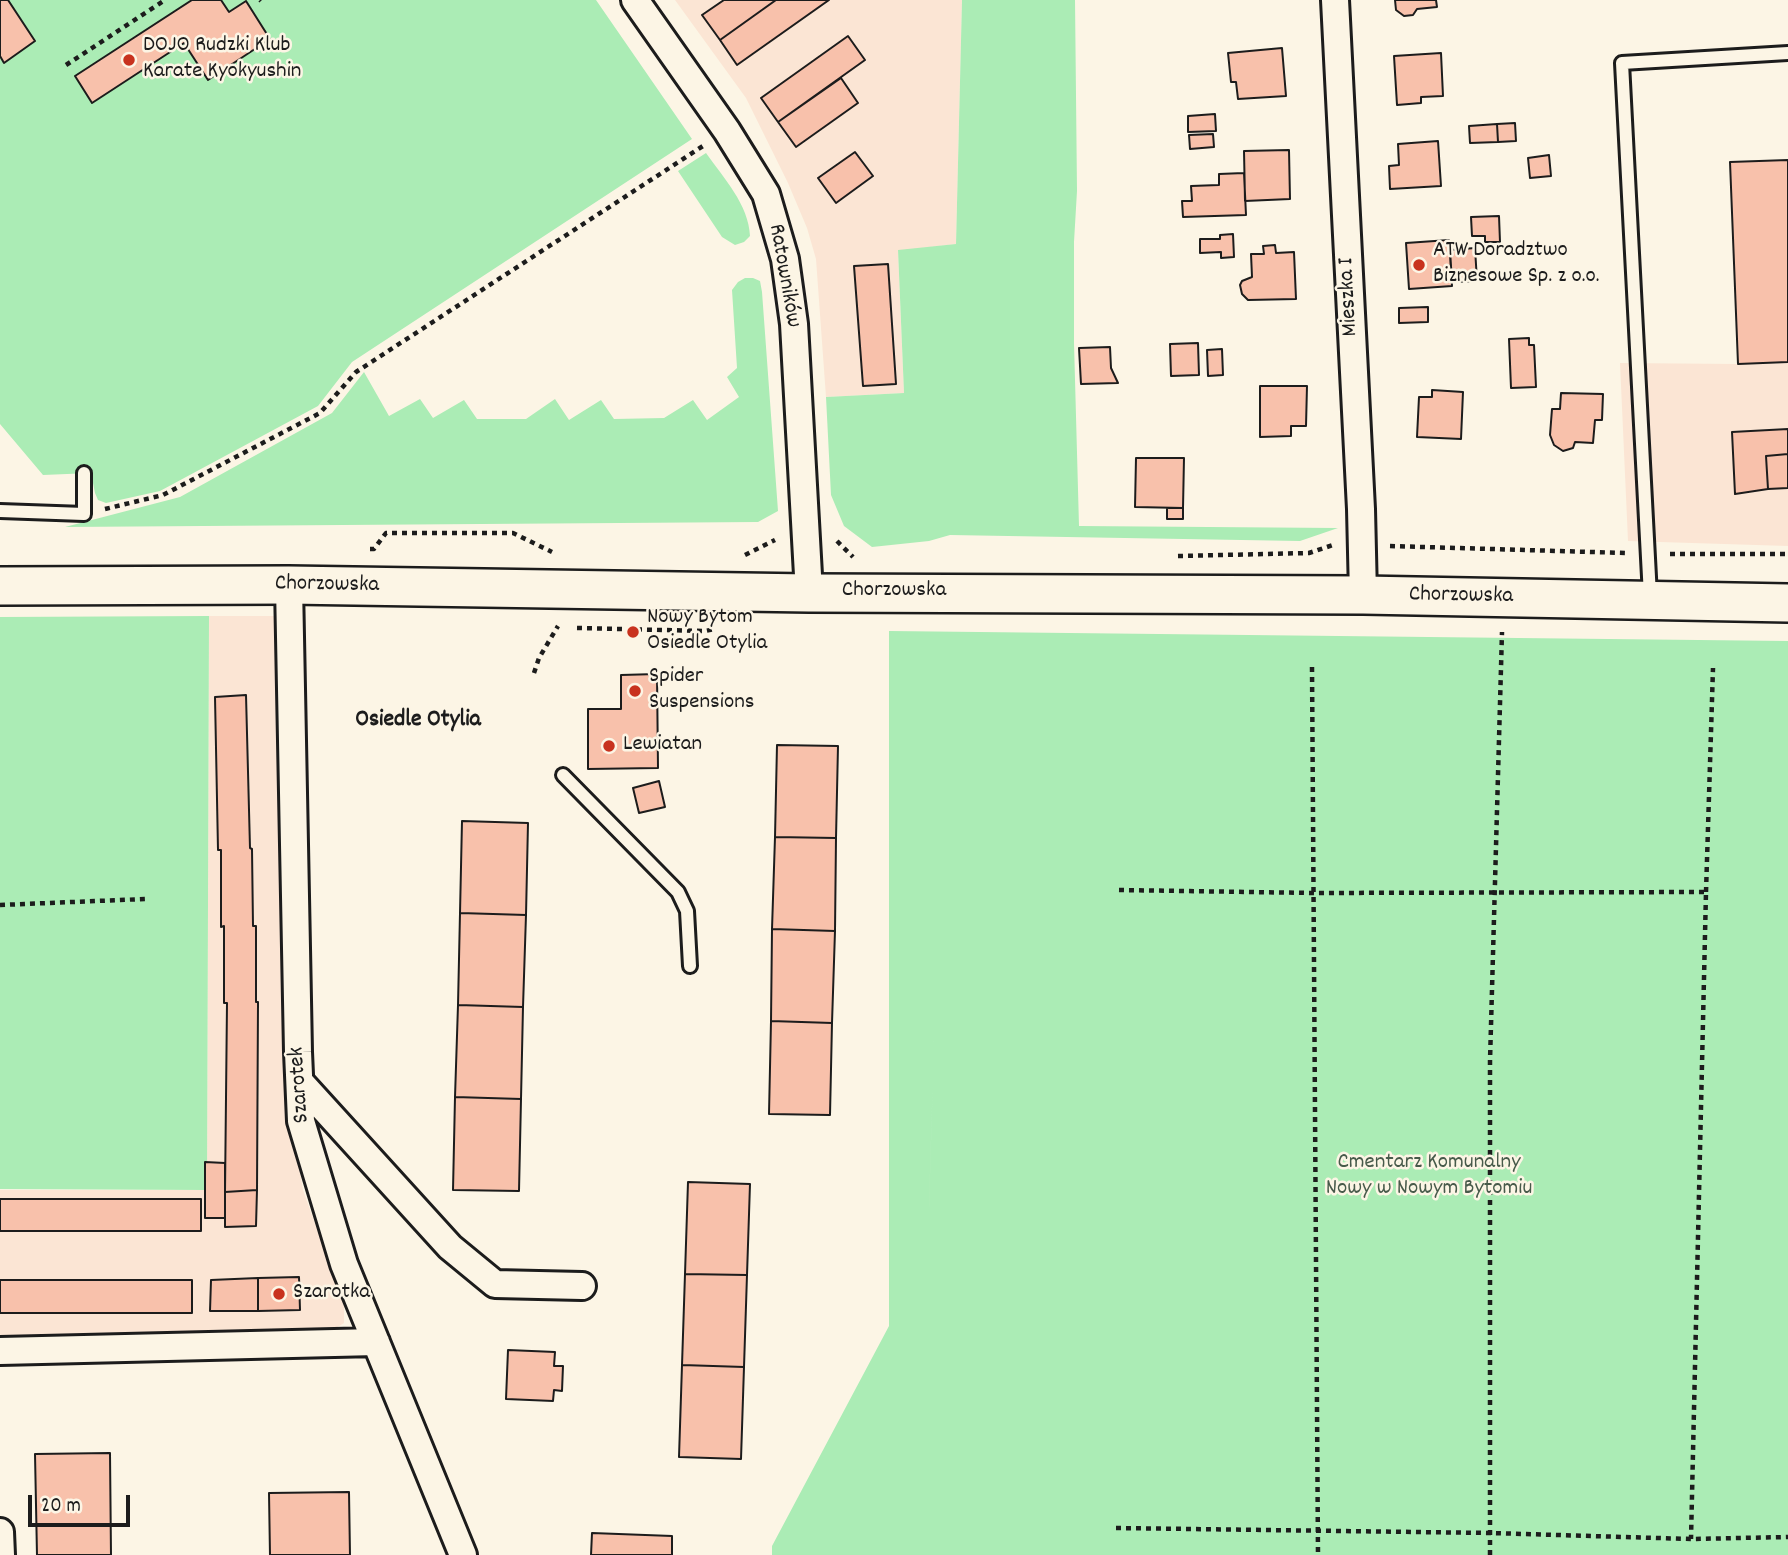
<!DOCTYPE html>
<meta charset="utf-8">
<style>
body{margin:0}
#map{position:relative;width:1788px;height:1555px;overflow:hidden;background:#fcf5e5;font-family:Dekko,sans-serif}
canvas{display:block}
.scale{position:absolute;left:28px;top:1495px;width:102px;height:32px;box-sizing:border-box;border:4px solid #1c1c1c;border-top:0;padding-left:9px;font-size:21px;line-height:24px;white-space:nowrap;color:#1c1c1c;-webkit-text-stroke:5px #fcf5e5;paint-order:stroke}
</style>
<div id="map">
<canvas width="1788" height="1555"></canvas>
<div class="scale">20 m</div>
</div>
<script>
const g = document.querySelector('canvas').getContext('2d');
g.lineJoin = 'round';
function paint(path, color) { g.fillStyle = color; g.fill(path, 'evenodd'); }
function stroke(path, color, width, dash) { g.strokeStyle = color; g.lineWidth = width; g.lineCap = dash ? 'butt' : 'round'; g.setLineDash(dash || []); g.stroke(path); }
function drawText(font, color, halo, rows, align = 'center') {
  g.font = font + ' Dekko,sans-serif'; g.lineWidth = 5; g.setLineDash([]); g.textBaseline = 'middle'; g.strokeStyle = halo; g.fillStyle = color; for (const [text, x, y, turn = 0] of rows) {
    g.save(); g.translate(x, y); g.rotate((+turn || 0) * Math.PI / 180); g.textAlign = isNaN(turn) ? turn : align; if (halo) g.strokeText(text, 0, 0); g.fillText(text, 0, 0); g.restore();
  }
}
paint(new Path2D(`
 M675,0H962L956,244L898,251L904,393L826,397L816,259L807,228L788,183L746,98Z
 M1788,362V546L1628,541L1620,363L1738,364Z
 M209,616H277L291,1122L303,1190L344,1305V1323L331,1331L0,1342V1190H207Z`), '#fbe5d4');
paint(new Path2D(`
 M0,0H596L692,139L352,362L318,406L160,491L106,503L98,500L95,493L91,473L43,475L0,424Z
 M962,0H1075L1077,191L1074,242V343L1079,526L1338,528L1300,541L950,535L929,541L872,547L844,526L831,495L826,397L904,393L898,250L956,244Z
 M706,153C723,177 749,205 750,236L744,242L735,245L722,237L678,171Z
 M745,278H753L760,281L762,292L778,511L758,522L65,527L180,497L332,413L364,372L389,416L420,399L433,418L464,400L477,419H526L555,399L569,420L601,400L614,419L664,418L693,400L707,420L739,397L727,377L737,368L732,290L738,282Z
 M209,616L207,1190L0,1189V617Z
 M889,631L1788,641V1555H772V1546L889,1326ZM939,875L929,1206V1207Z`), '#abecb5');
const building = new Path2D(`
 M0,0H8L35,41L4,63L0,56Z
 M192,0H221L229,12L246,1L270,39L208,80L184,43L92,103L75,76Z
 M724,0H776L720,40L702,15Z
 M776,0H829L737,65L720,40Z
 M1395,0H1436L1437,7L1417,9L1413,15L1404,16L1396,10Z
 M848,36L865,60L778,122L761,98Z
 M1282,48L1286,96L1238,99L1236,82H1231L1228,53Z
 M1441,53L1443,96L1421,97V103L1397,105L1394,56Z
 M841,78L858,103L796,147L778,122Z
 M1215,114L1216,131L1188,132V116Z
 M1515,123L1516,141L1498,142L1497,124Z
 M1497,124L1498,142L1470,143L1469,126Z
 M1213,134L1214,147L1190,149L1189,135Z
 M1438,141L1441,186L1390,189L1389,166L1399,165L1398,144Z
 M1289,150L1290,199L1245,201L1244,151Z
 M855,152L873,176L836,203L818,178Z
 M1549,155L1551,176L1530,178L1528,158Z
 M1788,160V362L1738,364L1730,162Z
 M1244,173L1246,215L1183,217L1182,201H1192L1191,186L1219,185V174Z
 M1499,216L1500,242H1485V236H1472L1471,217Z
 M1233,234L1234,257L1221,258V252L1200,253V239H1220V235Z
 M1449,240L1452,286L1409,289L1406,243Z
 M1275,245L1276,253L1294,252L1296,299L1248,300L1242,294L1240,285L1242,281L1252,277L1251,254H1264L1263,246Z
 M1475,248L1477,281L1452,282L1450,250Z
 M888,264L896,384L863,386L854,266Z
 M1428,307V322L1399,323V308Z
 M1529,338V345H1534L1536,387L1511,388L1509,339Z
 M1198,343L1199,375L1171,376L1170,344Z
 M1110,347L1111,368L1118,383L1081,384L1079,348Z
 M1222,349L1223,375L1208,376L1207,350Z
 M1260,386H1307L1306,426H1291V436L1260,437Z
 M1432,390L1463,392L1461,439L1417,437L1419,397H1432Z
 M1561,393L1603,394L1602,420H1595L1593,443L1575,442L1573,448L1563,451L1554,445L1550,435L1552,409H1560Z
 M1788,429V454L1766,456L1768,489L1735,494L1732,432Z
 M1788,454V488L1768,489L1766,456Z
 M1136,458H1184L1183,508L1135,507Z
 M1167,508H1183V519H1167Z
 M657,674L658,768L588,769V709H621V675Z
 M246,695L250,848L252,849L253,926H256V1002H258L257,1190L225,1192L227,1003H224V926L221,927V850H218L215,697Z
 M777,745L838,746L836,838L775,837Z
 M659,781L665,807L639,813L633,788Z
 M462,821L528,823L526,915L460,913Z
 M775,837L836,838L835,931L772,929Z
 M460,913L526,915L523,1007L458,1005Z
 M772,929L835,931L832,1023L771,1021Z
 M458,1005L523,1007L521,1099L455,1097Z
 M771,1021L832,1023L830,1115L769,1114Z
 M455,1097L521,1099L519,1191L453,1190Z
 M205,1162L225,1163V1218H205Z
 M688,1182L750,1184L747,1275L685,1274Z
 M257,1190L256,1226L225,1227V1192Z
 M0,1199H201V1231H0Z
 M685,1274L747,1275L744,1367L682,1365Z
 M299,1277L300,1310L258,1311V1278Z
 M258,1278V1311H210L211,1280Z
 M0,1280H192V1313H0Z
 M508,1350L555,1352L554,1366H563L562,1391L554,1390L553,1401L506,1399Z
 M682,1365L744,1367L741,1459L679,1457Z
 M110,1453L111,1555H37L35,1454Z
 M349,1492L350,1555H270L269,1493Z
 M592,1533L672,1536V1555H591Z`);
paint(building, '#f8c1ab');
stroke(building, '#1c1c1c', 2);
const lane = new Path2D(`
 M0,511L84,514V473
 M1650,596L1622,63L1788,53
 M563,775L678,892L687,911L690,966`);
const street = new Path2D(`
 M635,0L727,131L766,194L785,259L794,324L809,593
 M1335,0L1361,509L1363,595
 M289,585L298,1052L301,1121L344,1264L463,1555
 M300,1082L450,1247L495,1284L582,1286
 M0,1351L376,1342
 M0,1532L1,1555`);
const secondary = new Path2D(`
 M0,586L289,585L809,593L1363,595L1788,603`);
stroke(lane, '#1c1c1c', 18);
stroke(street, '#1c1c1c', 32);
stroke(secondary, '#1c1c1c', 42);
stroke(new Path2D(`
 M260,0L261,1
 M66,65L165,0
 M105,509L163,495L320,413L356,372L703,146
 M837,541L853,557
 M1390,546L1626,553
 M370,549H374L386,533H513L552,552
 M1670,554H1788
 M745,555L775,540
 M1178,556L1309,553L1333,545
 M577,628L705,631L715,629
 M1312,667L1318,1555
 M534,673L539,658L558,626
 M1119,890L1314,893L1706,892L1691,1539
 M1706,892L1713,668
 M0,905L145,899
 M1116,1528L1491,1533L1691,1539L1788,1537
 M1490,1555V1061L1502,632`), '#1c1c1c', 4.5, [5, 5]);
stroke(lane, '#fcf5e5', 12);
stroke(street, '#fcf5e5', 26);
stroke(secondary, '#fcf5e5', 37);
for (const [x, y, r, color] of [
 [129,60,7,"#c8321e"],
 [1419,265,7,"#c8321e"],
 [633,632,7,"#c8321e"],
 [635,691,7,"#c8321e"],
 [609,746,7,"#c8321e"],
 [279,1294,7,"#c8321e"]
]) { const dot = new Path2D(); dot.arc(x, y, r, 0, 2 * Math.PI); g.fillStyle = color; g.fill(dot); stroke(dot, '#fcf5e5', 2.5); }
drawText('23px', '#1c1c1c', '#fcf5e5', [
 ["DOJO Rudzki Klub",143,47],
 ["Karate Kyokyushin",143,73],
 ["ATW Doradztwo",1433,252],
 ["Biznesowe Sp. z o.o.",1433,278],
 ["Nowy Bytom",647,619],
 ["Osiedle Otylia",647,645],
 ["Spider",649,678],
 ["Suspensions",649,704],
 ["Lewiatan",623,746],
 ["Szarotka",293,1294]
], 'left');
drawText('23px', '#1c1c1c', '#fcf5e5', [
 ["Ratowników",783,276,80],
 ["Mieszka I",1350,297,-93],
 ["Chorzowska",327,586,1],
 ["Chorzowska",894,592],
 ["Chorzowska",1461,597,1],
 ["Szarotek",301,1085,-94]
]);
drawText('23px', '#475a4a', '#fcf5e5', [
 ["Cmentarz Komunalny",1429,1164],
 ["Nowy w Nowym Bytomiu",1429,1190]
]);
drawText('bold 24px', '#1c1c1c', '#fcf5e5', [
 ["Osiedle Otylia",418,722]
]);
</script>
